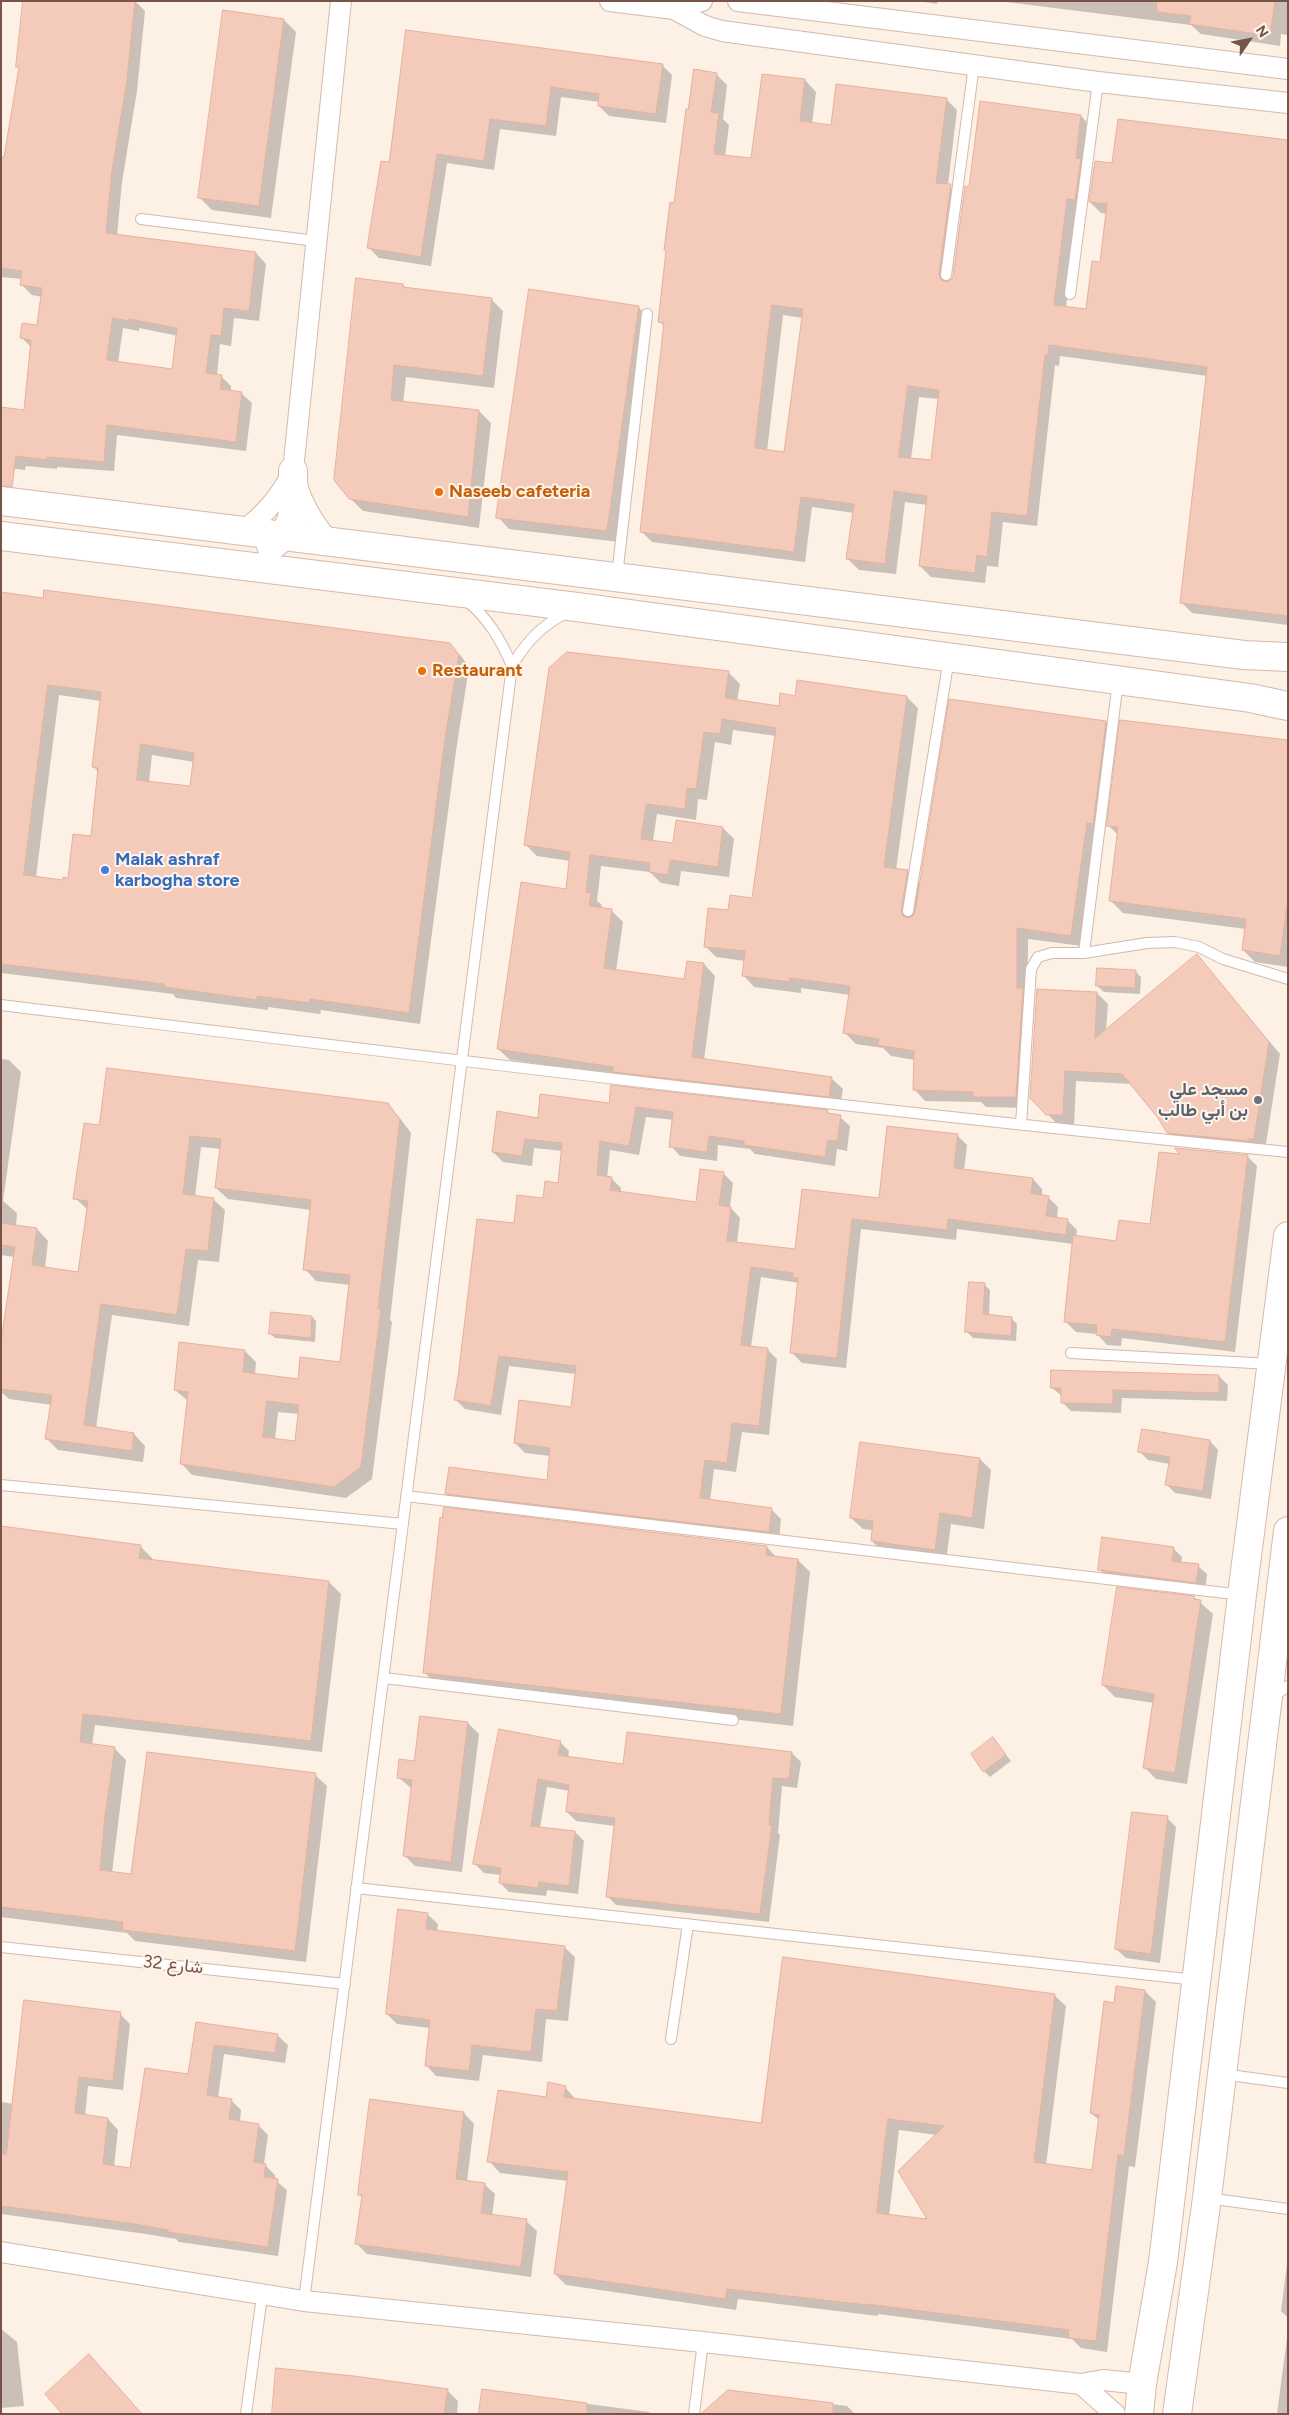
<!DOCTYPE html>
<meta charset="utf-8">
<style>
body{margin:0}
#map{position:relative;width:1289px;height:2415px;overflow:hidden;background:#fdf1e5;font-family:Figtree,sans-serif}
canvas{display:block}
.frame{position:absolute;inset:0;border:2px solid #785448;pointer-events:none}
.north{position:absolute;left:1224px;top:15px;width:50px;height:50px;-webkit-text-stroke:4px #fff5ec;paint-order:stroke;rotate:57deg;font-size:14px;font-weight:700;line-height:20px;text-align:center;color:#785448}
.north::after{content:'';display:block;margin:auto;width:18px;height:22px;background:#785448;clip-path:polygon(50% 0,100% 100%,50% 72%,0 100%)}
</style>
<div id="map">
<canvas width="1289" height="2415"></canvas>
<div class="frame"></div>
<div class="north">N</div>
</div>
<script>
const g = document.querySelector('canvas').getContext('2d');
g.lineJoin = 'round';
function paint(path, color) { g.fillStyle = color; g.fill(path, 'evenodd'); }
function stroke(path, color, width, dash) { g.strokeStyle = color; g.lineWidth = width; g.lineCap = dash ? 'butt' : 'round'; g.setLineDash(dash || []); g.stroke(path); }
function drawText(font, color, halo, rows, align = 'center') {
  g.font = font + ' Figtree,Vazirmatn,sans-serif'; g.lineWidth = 4; g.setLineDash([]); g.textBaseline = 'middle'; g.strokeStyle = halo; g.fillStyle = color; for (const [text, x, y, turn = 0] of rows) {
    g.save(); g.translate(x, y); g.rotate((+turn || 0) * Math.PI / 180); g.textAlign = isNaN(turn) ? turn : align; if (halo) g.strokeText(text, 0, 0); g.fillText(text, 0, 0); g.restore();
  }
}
paint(new Path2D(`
 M135,1L145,11L137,91L122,182L117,236L256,253L266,264L259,321L234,318L231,346L220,344L217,375L221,376L231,386V391L241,393L252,403L246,451L117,435L114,471L57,467V469L26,466L25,470L1,467L25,411L32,348L22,338L38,326L42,297L32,295L22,285V279L1,277V158L6,159L20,69L17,66ZM123,328L139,331V328L178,336L173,370L118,363Z
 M918,1H938L937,4Z
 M998,1H1288V35L1281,34L1280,46L1201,34L1191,25Z
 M284,20L296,32L271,218L212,210L199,197Z
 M407,31L662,65L672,75L666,123L609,116L599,106V102L561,97L556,136L500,129L494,170L447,163L431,266L379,258L369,248L390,164Z
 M716,74L727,85L723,119L729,125L725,157L752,160L805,80L816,92L812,124L832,127L946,99L957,110L948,185L962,197L950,283L954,276L970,188L1081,116L1092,127L1087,166L1091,171L1086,211L1078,210L1066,308L1088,311L1101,264L1107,214L1101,213L1090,202L1113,164L1288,142V625L1192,613L1181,602L1207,376L1060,356L1059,366L1055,365L1037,526L1003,522L998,567L987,566L985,583L931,577L920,566L927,505L905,502L896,574L859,570L848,559L854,513L812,507L805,562L652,542L641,531L665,327L660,322L675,204L689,111ZM783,315L803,318L786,453L767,451ZM919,397L939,399L932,461L911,459Z
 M403,285L407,289L491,299L503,311L494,388L406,377L403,403L479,411L491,423L479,528L363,511L350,498Z
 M638,307L650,318L619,542L509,529L498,517Z
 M46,591L450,645L461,656L469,667L456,751L420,1024L321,1010L320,1014L268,1007V1010L176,998L173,994L1,973V594L44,599ZM59,695L101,701L93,766L99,773L92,837L70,879L64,881L36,877ZM152,755L194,762L191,788L149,782Z
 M728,672L740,684L737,701L780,707L796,697H907L918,708L896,870L907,871L920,885L1106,722L1117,733L1104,835L1098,834L1082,946L1028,939L1027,1108L986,1107L981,1102L925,1101L914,1089L915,1060L891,1056L883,1048L856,1044L845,1033L850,995L801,988V993L754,987L743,975L745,961L716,957L705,946L729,912L753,899L776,736L733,730L731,745L715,742L707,800L698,799L696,820L657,814L653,841L674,844L723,828L734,839L729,877L681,871L679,886L661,883L650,872L601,866L597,901L602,905L601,909L612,911L623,922L616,971L686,981L704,964L715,976L704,1060L831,1078L843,1089L840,1107L510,1060L498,1049L567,891L570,861L537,856L526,845Z
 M1288,741V967L1255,962L1243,950L1246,929L1123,913L1110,900L1118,835L1108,825Z
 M1197,956L1280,1054L1265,1150L1179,1143L1168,1132L1160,1118L1132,1084L1076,1081L1074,1126L1058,1125L1031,1097L1097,993L1108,1004L1106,1031Z
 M1135,971L1141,977L1140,994L1104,992L1097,986Z
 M1,1059L9,1060L21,1072L3,1201L17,1213L16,1226L37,1229L48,1241L45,1268L79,1274L88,1210L75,1198L100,1127L387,1105L399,1117L411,1133L390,1320L392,1322L372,1479L346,1498L192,1475L181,1463L188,1401L175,1390L245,1351L256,1362L255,1375L299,1380L341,1363L351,1285L316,1281L305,1269L311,1210L228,1199L216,1188L221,1149L201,1147L195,1197L213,1199L225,1210L219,1262L198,1260L189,1326L112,1315L96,1428L134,1434L145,1446L143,1462L58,1450L47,1439L52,1405L9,1399L1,1392V1353L14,1257L1,1255ZM278,1412L299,1414L296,1443L275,1440Z
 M610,1104L827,1111L831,1115L840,1117L850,1126L847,1151L837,1149L835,1166L755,1154L750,1149L718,1145L717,1161L680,1156L671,1146L674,1120L646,1117L639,1155L610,1150L607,1178H611L621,1188V1193L697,1203L723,1173L733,1183L730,1207L740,1218L737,1243L796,1251L880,1199L957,1135L967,1145L964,1171L1033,1179L1042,1189V1196L1048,1197L1058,1207L1057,1219L1067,1220L1077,1230L1076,1237L1117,1242L1151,1226L1181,1156H1247L1257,1166L1235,1352L1122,1338L1121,1346L1107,1345L1097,1334L1076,1332L1066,1322L1073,1244L957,1229L956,1240L861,1229L846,1368L802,1363L792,1353L799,1283L761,1277L751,1347L767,1349L777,1359L769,1435L742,1432L736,1472L714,1469L710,1501L771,1509L781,1519L779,1541L457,1503L447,1493L548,1481L551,1456L525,1453L515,1443L572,1408L576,1374L509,1366L501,1415L465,1409L455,1399L515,1224L559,1185L563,1151L534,1148L532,1166L503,1162L493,1152L539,1119Z
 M984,1284L990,1290L989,1316L1011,1318L1017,1324L1016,1341L973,1338L967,1332Z
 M312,1317L316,1321L315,1342L275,1338L271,1334Z
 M1219,1376L1228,1385L1227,1401L1122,1398L1121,1413L1071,1411L1062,1402V1396L1052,1388Z
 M1143,1431L1210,1441L1218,1450L1211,1499L1175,1493L1167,1485L1170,1464L1148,1460L1140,1452Z
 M980,1459L991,1470L984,1529L951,1524L946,1561L883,1553L872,1541L873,1530L863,1529L851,1518Z
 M1,1527L140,1546L152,1558V1561L329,1582L341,1594L322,1752L95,1725L92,1745L114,1748L126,1760L112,1873L132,1876L315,1775L327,1786L306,1962L135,1941L127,1933L1,1917Z
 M767,1547L777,1558L798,1560L810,1572L793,1726L437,1685L424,1672Z
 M1173,1548L1182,1557L1181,1563L1198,1566L1207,1574L1205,1591L1108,1578L1099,1569Z
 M1194,1597L1213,1614L1187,1784L1156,1779L1144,1767L1154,1703L1115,1697L1103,1685Z
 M468,1723L479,1734L462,1872L415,1866L404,1855L412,1789L398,1777Z
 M993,1739L1011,1761L990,1777L984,1771Z
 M560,1742L569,1751L568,1758L625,1765L792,1753L801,1762L797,1788L782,1786L778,1833L780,1835L769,1922L616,1905L607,1896L615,1826L576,1821L567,1812L570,1791L547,1787L540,1828L575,1832L584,1841L578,1894L547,1890L546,1896L509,1892L500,1883L501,1875L484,1873L475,1864Z
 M1167,1818L1176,1827L1160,1963L1126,1958L1116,1949Z
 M427,1914L438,1924L437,1931L564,1947L575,1957L568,2021L546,2019L542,2062L483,2055L479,2081L436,2076L426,2065L430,2028L397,2024L387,2014Z
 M1145,1991L1156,2002L1135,2167L1129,2166L1107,2352L1081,2348L1072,2339L878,2314V2316L738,2299L736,2310L566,2285L555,2274L568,2181L500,2173L489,2161L547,2099L565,2087L576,2100L762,2125L1054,1995L1066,2006L1046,2165L1093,2171L1100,2121L1091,2113L1115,2004ZM899,2130L937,2135L930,2221L889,2216Z
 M120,2014L130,2024L123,2090L88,2086L85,2116L108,2119L118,2130L114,2167L131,2169L189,2076L197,2023L277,2035L288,2045L285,2063L224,2054L218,2098L231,2100L241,2110L240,2122L258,2125L268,2135L264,2164L275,2175V2180L287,2190L278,2256L179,2242L176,2239L146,2234L1,2214V2102L14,2104Z
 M464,2113L474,2124L467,2182L484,2184L495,2194L492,2216L526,2221L537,2231L531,2277L367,2254L357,2244L363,2198L359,2194Z
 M1288,2256V2318L1281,2311Z
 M1,2329L17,2342L24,2406L1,2408Z
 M1288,2330V2414H1277Z
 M447,2390L458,2401L457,2414H273Z
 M483,2390L649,2412L651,2414H480Z
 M728,2392L847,2406L855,2414H711Z`), '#0003');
const building = new Path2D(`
 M23,1H135L127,80L112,171L106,233L256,252L249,311L224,308L221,336L211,335L206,373L222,375L220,389L242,392L236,442L107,425L104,462L47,457V460L16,456L12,487L1,486V407L24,410L31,340L20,338L22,323L37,325L42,288L20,285L22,271L1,268V157H4L19,67H16ZM113,318L129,321V319L177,328L172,369L107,360Z
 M1157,1H1275L1270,36L1189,24L1191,16L1157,12Z
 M223,10L284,19L259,206L198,198Z
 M406,30L663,64L656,114L598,106L599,94L551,87L546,126L490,119L484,161L437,154L421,257L367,248L381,161L389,162Z
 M694,69L717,73L711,112L719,113L714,154L751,158L762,74L805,79L800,121L831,125L836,84L947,98L936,183L951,184L939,274L941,280L946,282L951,280L953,276L965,186L969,187L980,101L1081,115L1076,158L1081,159L1075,200L1067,199L1054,305L1086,309L1092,261L1100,262L1107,204L1089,202L1095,161L1112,163L1118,119L1288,140V616L1180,603L1207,367L1049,345L1048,355H1045L1027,516L992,512L987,557L977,555L975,573L919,566L927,496L894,491L885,564L846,559L854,504L801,497L794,552L640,532L664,323L658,322L666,251L664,250L670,202L674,203L686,109H688ZM772,305L803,309L784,452L755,448ZM908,386L939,390L931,460L899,457Z
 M356,278L403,284V287L492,298L483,376L394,365L391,400L479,410L468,517L349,499L334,480Z
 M529,289L639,306L607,531L496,518Z
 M44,590L450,643L459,655L445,739L409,1013L310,999L309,1003L257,996V1000L164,987V984L1,964V592L43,598ZM48,685L101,692L92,767L98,768L91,836L73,834L68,878L63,877V880L24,875ZM141,744L194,753L190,786L137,780Z
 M567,652L729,671L725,698L779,706L780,693L795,696L797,680L907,696L884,867L908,870L901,910L903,916L907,918L913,916L915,912L949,699L1106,721L1093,824L1087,823L1071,936L1017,928V988H1023L1016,1097H973V1092L913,1090L914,1051L878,1045L879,1039L843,1033L850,986L790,978V982L742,976L745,951L704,947L708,908L728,910L730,895L752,898L776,728L722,719L720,734L704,732L696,789L687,788L685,809L646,804L641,839L673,843L676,820L723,827L718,867L670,860L668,875L649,872L650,863L590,855L586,892L591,893L589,906L612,909L604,968L684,979L687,961L704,963L692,1057L832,1077L829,1097L613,1072V1067L497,1049L521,882L566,889L570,852L524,845L549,668Z
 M1120,720L1288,740V899L1280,956L1242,950L1246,919L1109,901L1118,827L1107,826Z
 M1197,954L1269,1042L1254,1139H1249V1141L1167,1133L1158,1118L1122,1074L1065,1071L1063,1115H1046L1030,1098L1037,989L1097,992L1095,1038Z
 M1097,968L1136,970L1135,988L1096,986Z
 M107,1068L388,1103L400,1120L378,1309H381L361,1467L334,1487L180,1464L188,1392L174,1390L179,1342L245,1350L243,1372L298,1379L300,1357L340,1362L350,1275L303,1270L311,1200L215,1188L221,1139L190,1136L183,1194L214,1198L208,1251L186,1249L177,1315L101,1304L84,1425L134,1433L132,1451L45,1439L52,1395L1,1389V1341L15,1247L1,1245V1223L37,1228L32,1265L78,1272L88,1201L73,1199L84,1123L99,1125ZM267,1401L299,1405L295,1441L263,1437Z
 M611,1085L828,1110L827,1113L841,1115L837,1141L828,1140L825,1157L744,1145V1141L709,1136L707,1152L669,1147L673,1112L636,1107L629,1146L600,1141L597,1175L612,1177L610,1190L696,1202L700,1169L724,1172L719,1205L731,1207L727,1241L795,1249L802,1189L879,1198L887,1126L958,1134L954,1168L1033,1178L1031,1193L1049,1196L1046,1216L1068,1219L1066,1235L948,1219L947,1230L852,1219L837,1358L790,1353L798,1278H792L793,1273L751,1267L741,1345L768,1348L759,1426L732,1423L727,1463L705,1460L700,1498L772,1508L769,1532L445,1494L449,1467L547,1480L550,1448L514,1443L519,1400L571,1407L576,1366L499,1356L491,1406L454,1400L458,1377L477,1219L514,1223L517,1195L543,1198L545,1181L558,1183L562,1143L525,1139L522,1156L492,1152L497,1111L538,1118L540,1094L609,1103Z
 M1175,1148L1248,1155L1225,1342L1112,1329L1111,1337L1096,1335L1097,1325L1064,1322L1073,1235L1116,1241L1119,1220L1150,1224L1159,1152L1179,1154Z
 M969,1282L985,1283L983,1314L1012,1317L1011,1336L965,1332Z
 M271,1312L312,1316L311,1338L269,1334Z
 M1051,1370L1219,1375V1393L1113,1390V1404L1061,1403V1388H1051Z
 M1142,1429L1210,1440L1203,1491L1165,1485L1170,1457L1138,1452Z
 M860,1442L980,1458L972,1518L940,1513L935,1550L871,1541L873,1521L850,1518Z
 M444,1507L767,1546L766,1555L798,1559L781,1714L423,1673L440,1517L442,1518Z
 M1,1526L141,1545L139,1558L329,1581L311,1741L83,1714L80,1742L115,1747L105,1817L100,1870L131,1874L147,1752L316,1773L295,1951L122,1930L123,1922L1,1907Z
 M1102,1537L1174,1547L1172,1561L1199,1564L1196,1583L1098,1570Z
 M1117,1587L1194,1596V1599L1201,1600L1175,1773L1143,1768L1154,1694L1102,1685Z
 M420,1716L468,1722L451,1862L403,1856L412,1780L397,1778L399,1759L414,1761Z
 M499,1729L561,1741L558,1755L623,1764L627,1732L792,1752L789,1779L773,1778L769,1825H772L760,1914L606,1897L615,1818L566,1812L569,1785L538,1779L531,1826L575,1831L569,1886L539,1882L538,1888L499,1883L501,1868L473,1864Z
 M993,1737L1006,1755L983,1772L971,1754Z
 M1132,1812L1168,1816L1151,1954L1115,1949Z
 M398,1909L428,1913L426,1929L565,1946L557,2011L536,2009L531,2052L472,2045L469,2071L425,2066L430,2020L386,2014Z
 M783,1957L1055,1994L1034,2162L1092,2170L1099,2115L1090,2113L1104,2001L1114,2003L1116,1986L1145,1990L1124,2156L1118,2155L1096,2341L1068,2338L1069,2330L867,2304V2305L727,2289L725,2299L554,2274L568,2172L487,2162L498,2090L546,2097L548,2082L566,2086L564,2097L761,2123ZM888,2119L944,2126L898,2171L927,2219L877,2213Z
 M24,2000L121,2012L113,2081L79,2077L75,2113L108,2118L103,2164L130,2168L145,2068L188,2074L196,2022L278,2034L275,2053L214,2045L207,2095L232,2099L229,2119L259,2124L254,2162L266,2164L264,2177L278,2179L268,2247L168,2232V2230L135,2224L1,2206V2154H6Z
 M370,2099L464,2112L456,2179L485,2183L481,2213L527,2219L521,2267L355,2244L362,2195H358Z
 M89,2354L142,2414H62L45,2394Z
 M276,2368L354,2376L448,2389L444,2414H272Z
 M482,2389L587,2403V2414H479Z
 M728,2390L833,2403V2414H701Z`);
paint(building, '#f4cbbb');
stroke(building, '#e8af9b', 1);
const lane = new Path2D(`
 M141,219L316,241
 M946,275L974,65
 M1070,294L1098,82
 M617,576L647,314
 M466,600C488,618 501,640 512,666
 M908,911L949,658
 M1084,953L1118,681
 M1,1005C430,1057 858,1110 1288,1152
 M1021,1125L1031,969L1038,957L1052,953H1084L1147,943L1175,942L1199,947L1223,959L1288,979
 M1071,1353L1271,1364
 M1,1485L403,1524
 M406,1496L1242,1595
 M384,1678L733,1720
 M1273,1697L1288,1686
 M356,1888L1196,1980
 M1,1947L345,1984
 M671,2039L688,1924
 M1222,2074L1288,2083
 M1207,2198L1288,2209
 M304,2301L512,666C526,642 541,626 566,613
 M246,2414L262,2296
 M694,2414L703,2342`);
const street = new Path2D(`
 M610,1L674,9L705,26L722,31L1098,82L1288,103
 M738,1L1288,69
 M674,9L702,1
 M244,530C266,514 281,496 293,471
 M328,540C310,519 299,498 293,471L341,1
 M1,2252L304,2301L703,2342L1081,2384L1103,2380L1142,2384
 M1081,2384L1115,2414`);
const secondary = new Path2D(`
 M1,501L1244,655L1288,657
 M1,536L577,607L1250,698L1288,706
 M271,546C300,527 293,501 293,471
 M1139,2414L1142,2384L1163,2262L1242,1595L1288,1236
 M1177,2414L1207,2198L1288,1531`);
stroke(lane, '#d2b9ad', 12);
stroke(street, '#d2b9ad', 22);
stroke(secondary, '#d5b8aa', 30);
stroke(lane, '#fff', 10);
stroke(street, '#fff', 20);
stroke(secondary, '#fff', 28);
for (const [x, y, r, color] of [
 [439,492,5,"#e8710a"],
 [422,671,5,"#e8710a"],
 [105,870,5,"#3f7fe0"],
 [1258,1100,5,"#6b7280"]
]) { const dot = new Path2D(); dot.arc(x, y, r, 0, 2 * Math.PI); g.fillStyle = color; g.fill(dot); stroke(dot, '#fff5ec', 2); }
drawText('bold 18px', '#c56008', '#fff5ec', [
 ["Naseeb cafeteria",449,492],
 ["Restaurant",432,671]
], 'left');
drawText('bold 18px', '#366cbe', '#fff5ec', [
 ["Malak ashraf",115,860],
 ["karbogha store",115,881]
], 'left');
drawText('bold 18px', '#5b616d', '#fff5ec', [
 ["مسجد علي",1248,1090],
 ["بن أبي طالب",1248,1111]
], 'right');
drawText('18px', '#785448', '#fff5ec', [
 ["شارع 32",173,1965,6]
]);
</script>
